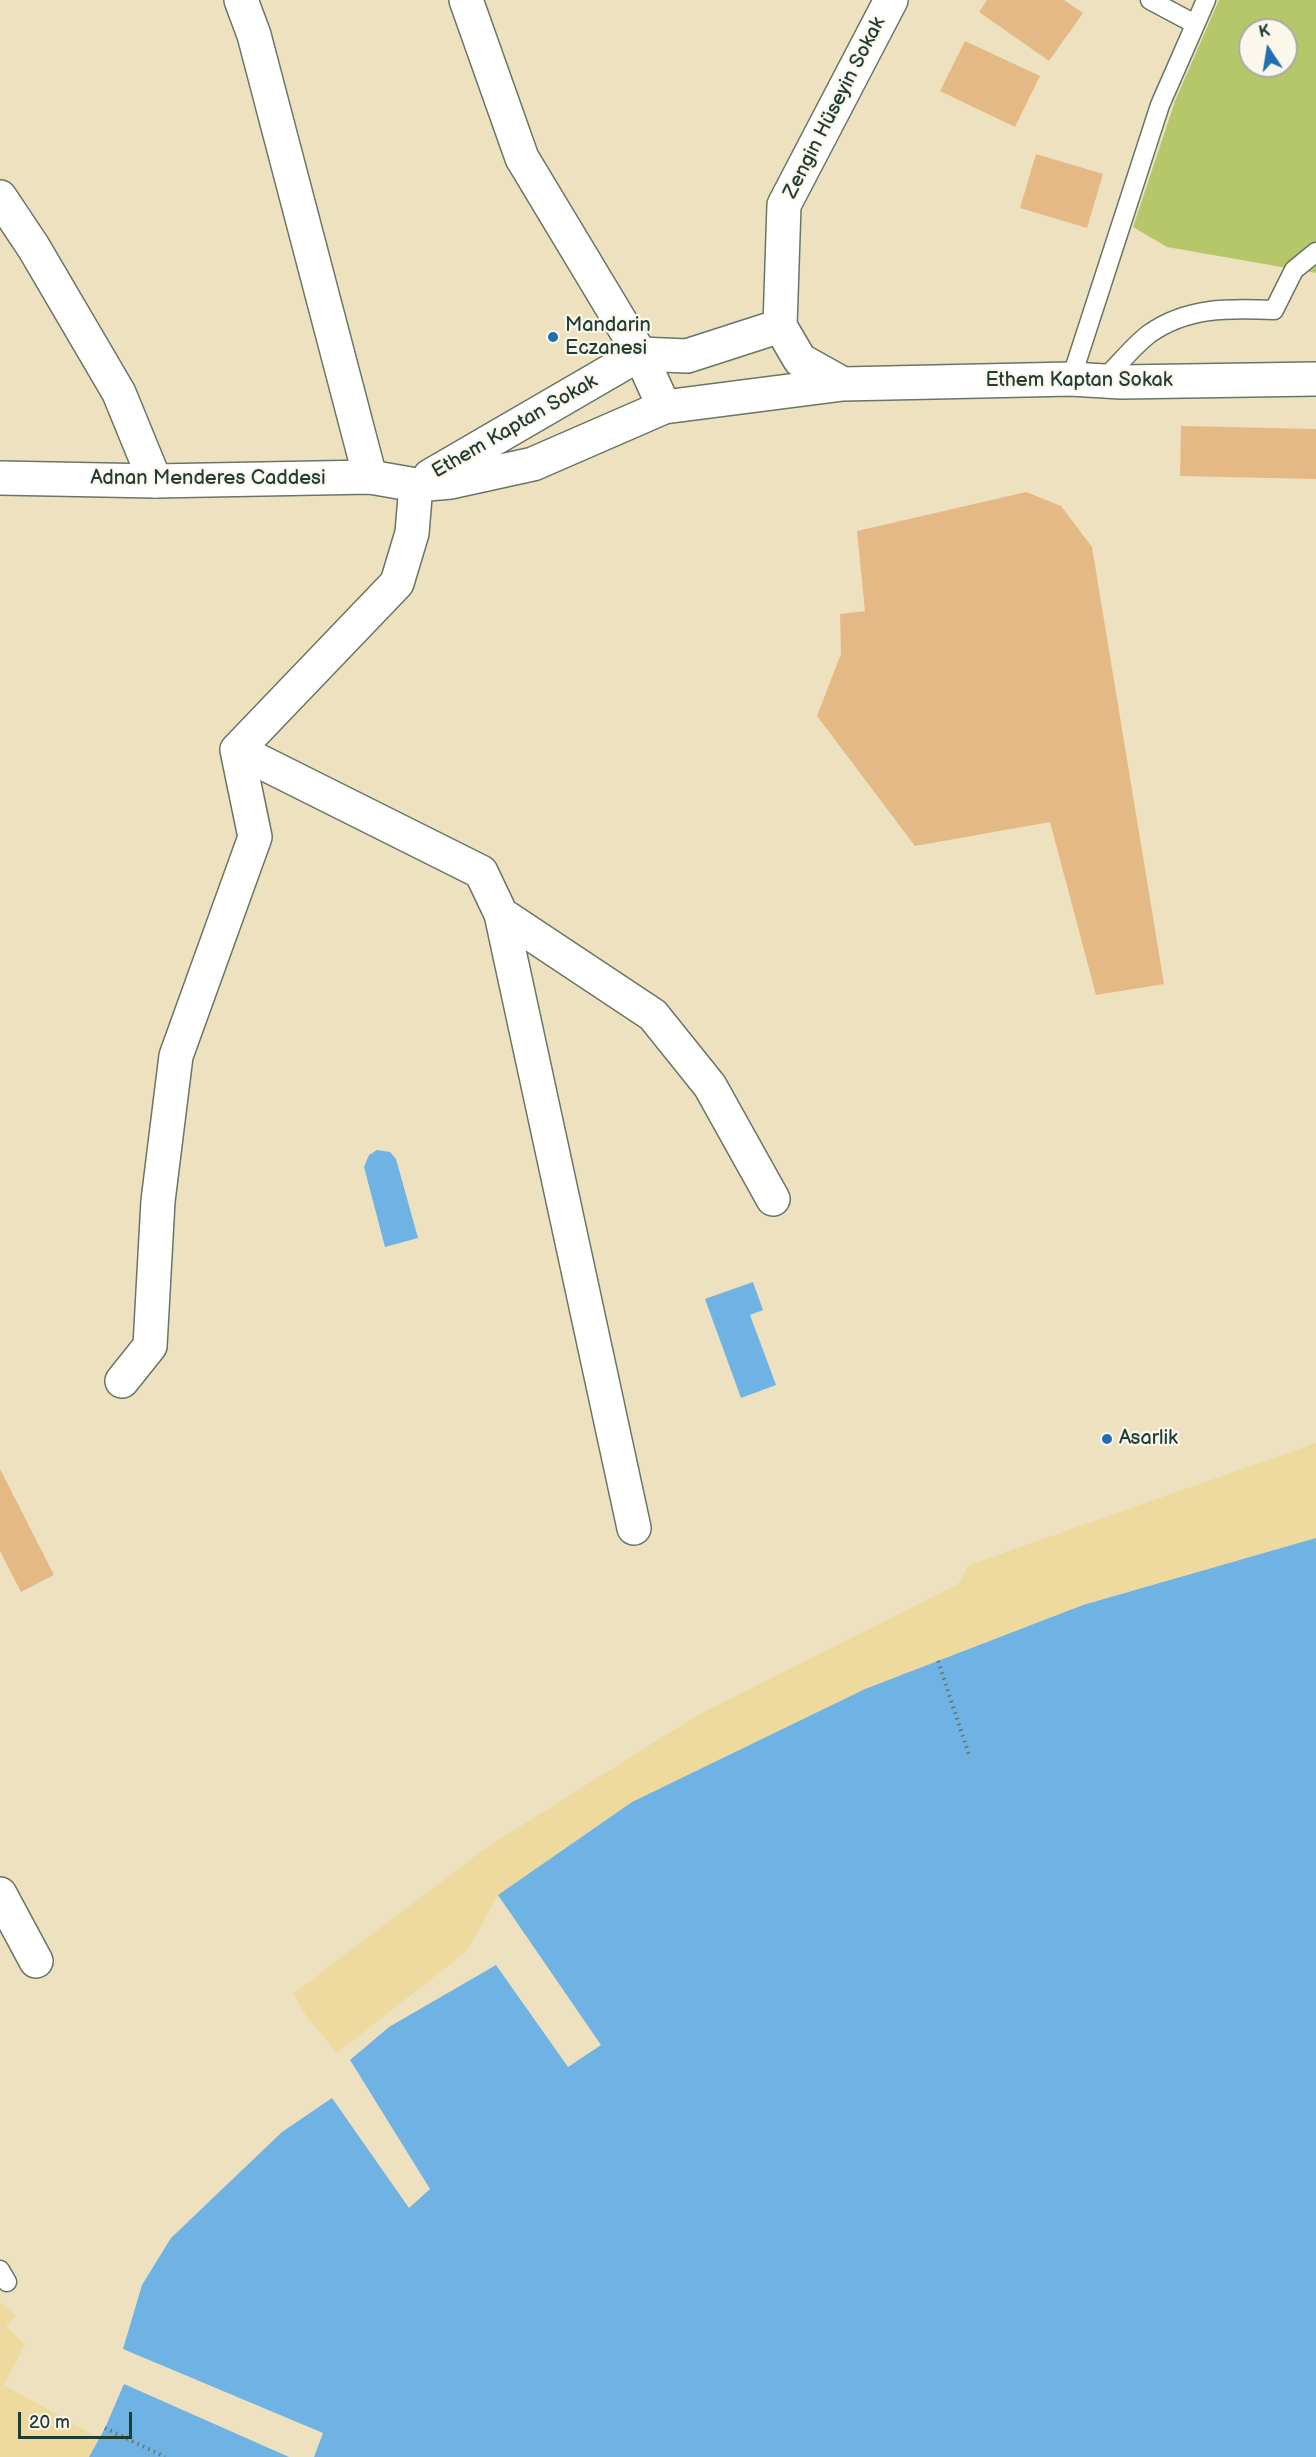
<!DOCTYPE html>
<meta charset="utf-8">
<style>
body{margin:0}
#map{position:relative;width:1316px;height:2457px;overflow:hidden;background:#eee1c0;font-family:"Balsamiq Sans",sans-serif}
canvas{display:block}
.north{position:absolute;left:1238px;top:18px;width:60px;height:60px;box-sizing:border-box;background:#fbf7ec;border:2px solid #a3ada2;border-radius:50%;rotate:348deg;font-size:16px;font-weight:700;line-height:24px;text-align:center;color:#1f3d34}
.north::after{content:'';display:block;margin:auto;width:21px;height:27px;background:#1f6fb2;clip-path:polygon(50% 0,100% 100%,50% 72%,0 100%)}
.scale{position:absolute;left:18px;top:2412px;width:114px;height:27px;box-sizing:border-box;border:3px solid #1f3d34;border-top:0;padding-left:8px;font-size:18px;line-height:21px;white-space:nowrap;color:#1f3d34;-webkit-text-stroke:4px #fbf7ec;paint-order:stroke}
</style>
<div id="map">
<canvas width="1316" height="2457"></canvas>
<div class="north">K</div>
<div class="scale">20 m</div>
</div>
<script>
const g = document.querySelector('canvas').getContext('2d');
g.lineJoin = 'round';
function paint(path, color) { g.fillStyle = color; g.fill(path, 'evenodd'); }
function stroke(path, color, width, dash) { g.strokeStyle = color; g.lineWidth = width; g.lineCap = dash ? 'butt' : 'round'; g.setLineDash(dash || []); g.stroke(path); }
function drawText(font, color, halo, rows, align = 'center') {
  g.font = font + ' "Balsamiq Sans",sans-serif'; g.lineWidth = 4.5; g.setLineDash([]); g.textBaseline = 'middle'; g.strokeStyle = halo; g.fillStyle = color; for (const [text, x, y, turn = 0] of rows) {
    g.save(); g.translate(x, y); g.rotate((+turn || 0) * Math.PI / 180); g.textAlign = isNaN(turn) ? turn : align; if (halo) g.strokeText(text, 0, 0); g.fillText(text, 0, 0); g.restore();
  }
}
paint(new Path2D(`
 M1219,0H1316V273L1167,247L1133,227L1175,101ZM1250,30H1286V66H1250Z`), '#b6c76a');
paint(new Path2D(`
 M1316,1443V1538L1083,1605L865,1689L632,1802L498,1895L467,1951L337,2053L307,2017L293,1994L487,1847L696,1716L958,1584L969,1565Z
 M0,2302L16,2315L6,2326L25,2344L4,2385L99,2438L89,2457H0Z`), '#eeda9e');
paint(new Path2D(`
 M377,1150L390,1152L396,1159L418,1238L385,1247L364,1167L369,1155Z
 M753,1282L763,1310L750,1315L776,1385L741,1398L705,1299Z
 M1316,1538V2457H314L323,2433L123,2349L142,2285L171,2238L282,2132L332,2098L409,2208L430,2189L350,2060L389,2027L496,1965L568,2067L601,2045L498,1895L632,1802L865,1689L1083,1605Z
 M124,2384L289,2457H89L105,2428Z`), '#6fb2e4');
paint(new Path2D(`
 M987,0H1064L1083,13L1049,61L979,12Z
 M965,41L1040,76L1015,127L940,91Z
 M1036,154L1103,174L1087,228L1020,208Z
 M1181,426L1316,429V479L1180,476Z
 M1026,492L1061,506L1092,547L1164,984L1096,995L1050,822L915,846L817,716L841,654L840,614L865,611L857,531Z
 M0,1469L54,1575L21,1592L0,1551Z`), '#e5b986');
const lane = new Path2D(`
 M1150,0L1195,24
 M1071,379L1160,105L1206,0
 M1103,380C1118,366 1132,347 1149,334C1187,307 1229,308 1274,310L1294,270L1316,252
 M0,2270L7,2282`);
const street = new Path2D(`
 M241,0L254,35L370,477
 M0,197L34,248L119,393L155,481
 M780,326L800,360L843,384L1071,379L1121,382L1316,379
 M780,326L784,205L891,0
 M430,476L640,354L687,356L780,326
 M416,485L451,482L533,464L664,407L843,384
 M237,750L481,872L501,914L653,1015L710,1086L773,1199
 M501,914L634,1528
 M122,1381L150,1346L158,1201L176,1056L255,837L237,750L397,583L412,533L416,485
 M0,1894L36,1961`);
const secondary = new Path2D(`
 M466,0L522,158L640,354L664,407
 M0,478L155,481L370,477L416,485`);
stroke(lane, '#677665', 21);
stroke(street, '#677665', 36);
stroke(secondary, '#677665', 36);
stroke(new Path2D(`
 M938,1661L970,1758
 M105,2428L165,2457`), '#677665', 4, [1.5, 4.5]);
stroke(lane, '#fff', 18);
stroke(street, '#fff', 33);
stroke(secondary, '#fff', 33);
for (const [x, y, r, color] of [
 [553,337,6,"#1f6fb2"],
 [1107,1439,6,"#1f6fb2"]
]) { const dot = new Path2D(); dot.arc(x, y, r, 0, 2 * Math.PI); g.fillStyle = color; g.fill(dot); stroke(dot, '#fbf7ec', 2); }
drawText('20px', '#1f3d34', '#fbf7ec', [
 ["Zengin Hüseyin Sokak",835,108,-63],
 ["Ethem Kaptan Sokak",1079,381],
 ["Ethem Kaptan Sokak",515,427,-30],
 ["Adnan Menderes Caddesi",208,479]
]);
drawText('20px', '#1f3d34', '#fbf7ec', [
 ["Mandarin",565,326],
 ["Eczanesi",565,349],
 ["Asarlik",1119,1439]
], 'left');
</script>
